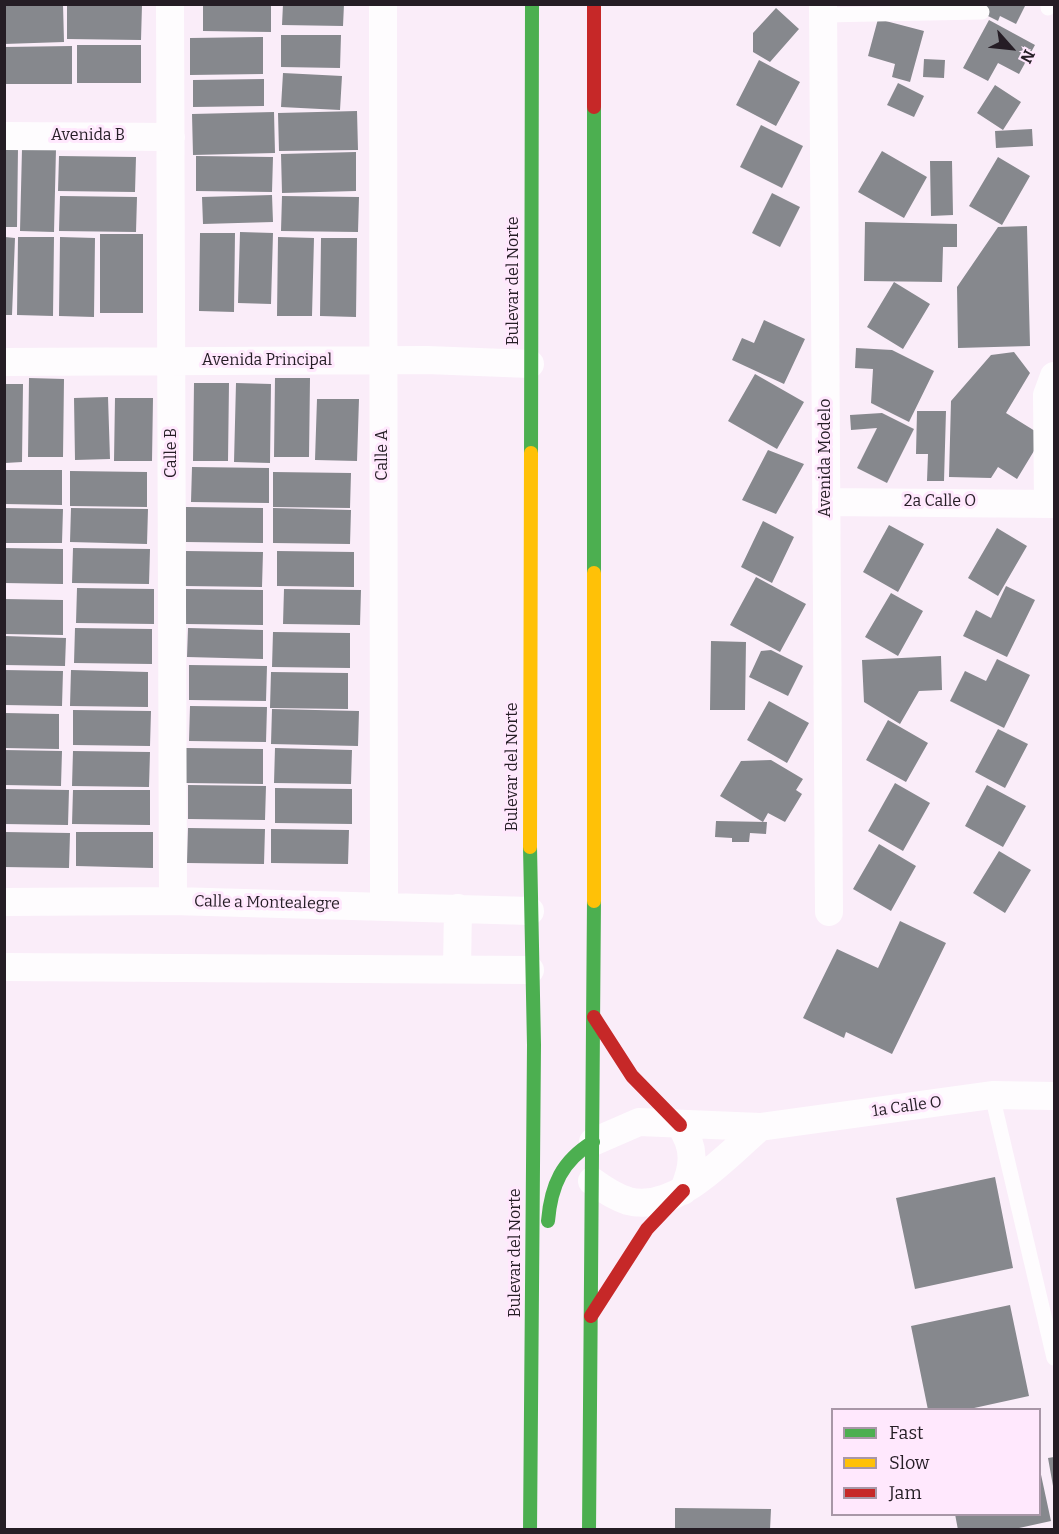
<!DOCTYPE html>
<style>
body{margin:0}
#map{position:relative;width:1059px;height:1534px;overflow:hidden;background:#faedf9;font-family:Bitter,serif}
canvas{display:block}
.frame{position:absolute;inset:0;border:6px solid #251d25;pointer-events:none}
.legend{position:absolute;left:831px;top:1408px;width:210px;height:108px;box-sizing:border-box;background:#ffe8fd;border:2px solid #a897a7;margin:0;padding:8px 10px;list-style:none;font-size:18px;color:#251d25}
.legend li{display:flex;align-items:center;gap:12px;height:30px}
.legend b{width:30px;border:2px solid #a897a7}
.north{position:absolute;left:981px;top:18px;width:60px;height:60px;-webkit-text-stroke:4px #ffe8fd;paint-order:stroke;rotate:117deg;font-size:16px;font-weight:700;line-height:24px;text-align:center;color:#251d25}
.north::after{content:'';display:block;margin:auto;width:21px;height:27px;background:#251d25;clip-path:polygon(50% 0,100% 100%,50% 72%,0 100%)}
</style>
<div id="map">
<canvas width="1059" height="1534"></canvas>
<div class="frame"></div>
<ul class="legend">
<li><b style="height:8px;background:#4caf50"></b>Fast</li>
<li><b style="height:8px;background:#ffc107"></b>Slow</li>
<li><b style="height:8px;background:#c62828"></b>Jam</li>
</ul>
<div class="north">N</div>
</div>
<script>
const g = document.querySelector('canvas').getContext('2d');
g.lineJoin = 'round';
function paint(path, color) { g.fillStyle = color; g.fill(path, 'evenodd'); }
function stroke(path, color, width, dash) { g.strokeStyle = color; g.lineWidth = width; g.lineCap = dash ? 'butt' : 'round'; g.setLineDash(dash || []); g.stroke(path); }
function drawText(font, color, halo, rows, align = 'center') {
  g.font = font + ' Bitter,serif'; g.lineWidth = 6; g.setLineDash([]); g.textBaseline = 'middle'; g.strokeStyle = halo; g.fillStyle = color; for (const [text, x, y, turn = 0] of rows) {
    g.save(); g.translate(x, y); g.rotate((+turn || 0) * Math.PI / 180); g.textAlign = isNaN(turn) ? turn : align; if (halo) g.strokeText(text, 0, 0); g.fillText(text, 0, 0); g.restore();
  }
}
paint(new Path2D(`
 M63,4L64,42L4,44V5Z
 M203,4H271V32L203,31Z
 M283,4H344L343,26L282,25Z
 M964,4H1026L1016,24L1000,16L998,21Z
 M67,5H142L141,40L67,39Z
 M776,8L799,29L770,62L753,52V33Z
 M878,19L924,31L910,82L892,77L895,64L868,56Z
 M989,20L1035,45L1019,74L998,63L988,81L963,68Z
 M281,35H341L340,68L281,67Z
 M263,37V74L190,75V38Z
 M77,45H141V83H77Z
 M72,46V84H4V47Z
 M924,59L945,60L944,78L923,77Z
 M759,60L800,82L776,126L736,105Z
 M283,73L342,76L340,110L281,107Z
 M264,79V106L193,107V80Z
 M898,83L924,96L914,117L887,105Z
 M995,85L1021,102L1003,130L977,113Z
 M357,111L358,150L279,151L278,113Z
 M274,112L275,153L193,155L192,114Z
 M761,125L803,146L782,188L740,167Z
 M1032,129L1033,146L996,148L995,131Z
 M4,148H18L17,227H4Z
 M22,149H56L54,232L20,231Z
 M882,151L927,177L904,218L858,192Z
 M356,152V191L282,193L281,154Z
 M59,156L136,157L135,192L58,191Z
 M196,156L273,157L272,192L196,191Z
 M998,157L1030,176L1002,225L969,206Z
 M930,161H952L953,215L931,216Z
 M772,193L800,207L780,247L752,233Z
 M272,195L273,222L203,224L202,197Z
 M60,196L137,197L136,232L59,231Z
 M282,196L359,197L358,232L281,231Z
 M865,222L957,224V247H943L942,282L864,281Z
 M1027,226L1030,346L958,348L957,287L998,227Z
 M240,232L273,233L271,304L238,303Z
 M200,233H235L234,312L199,311Z
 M100,234H143V313H100Z
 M5,237L15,238L12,315H5Z
 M18,237H54L53,316L17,315Z
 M60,237L95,238L94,317L59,316Z
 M278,237L314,238L312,316H277Z
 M321,238H357L356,317L320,316Z
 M894,282L930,304L903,349L867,327Z
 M764,320L805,339L784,384L732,360L742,338L754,343Z
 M856,348L892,350L934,371L909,422L871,403L873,369L855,368Z
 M1014,352L1030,373L1006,413L1043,436L1017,479L998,467L991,478L949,477L951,401L991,355Z
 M755,374L804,402L777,449L728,421Z
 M29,378L64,379L63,457H28Z
 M275,378H310L309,457H274Z
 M194,383H229L228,461H193Z
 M236,383L271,384L270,463L234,462Z
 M5,384H23L22,462L5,463Z
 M108,397L110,459L75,460L74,398Z
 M115,398H153L152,461H114Z
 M317,399H359L357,461L315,460Z
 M917,411H946L944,481H927L928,454H916Z
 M882,413L914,429L887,483L857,468L877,428L851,430L850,415Z
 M768,450L804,464L776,514L742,500Z
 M192,467L269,468V503L191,502Z
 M4,470H62V505L4,504Z
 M70,471L147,472V507L70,506Z
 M273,472L351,473L350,508L273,507Z
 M186,507L263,508V543L186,542Z
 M4,508L63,509L62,543H4Z
 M71,508L148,509L147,544L70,542Z
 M273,508L351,510L350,544L273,543Z
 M763,521L794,537L772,583L741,567Z
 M889,525L924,544L898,592L863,572Z
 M997,528L1027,546L998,596L968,578Z
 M4,548L63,549V584L4,583Z
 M73,548L150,549L149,584L72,583Z
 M186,551L263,552L262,587L185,586Z
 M277,551L354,552V587L277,586Z
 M756,577L806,604L780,652L730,625Z
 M1006,586L1035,600L1007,657L963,636L976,610L991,618Z
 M77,588L154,589V624L76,623Z
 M186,589L263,590V625L186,624Z
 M284,589L361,590L360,625L283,624Z
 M891,593L923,611L898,656L865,637Z
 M4,599L63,600V635L4,634Z
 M75,628L152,629V664L74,663Z
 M188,628L263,630V659L187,657Z
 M273,632L350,633V668L272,667Z
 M4,636L66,638L65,666L4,665Z
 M711,641L746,642L745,710H710Z
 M771,650L803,666L788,696L749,677L761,651Z
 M941,656L942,690L919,691L900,724L864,702L862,660Z
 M997,659L1030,675L1004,728L950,701L965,671L986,681Z
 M189,665L267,666L266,701L189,700Z
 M4,670L63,671L62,706L4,705Z
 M71,670L148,672V707L70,706Z
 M271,672L348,673V709L270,708Z
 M769,701L809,723L787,763L747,740Z
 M190,706L267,707L266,742L189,741Z
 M272,709L359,711L358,746L271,744Z
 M73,710L151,711L150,746L73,745Z
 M4,713L59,714V749L4,748Z
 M888,720L928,743L906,782L866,760Z
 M998,729L1028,744L1005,788L975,772Z
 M186,748L263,749V784L186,783Z
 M275,748L352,750L351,784L274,783Z
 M4,750L62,751L61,786L4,785Z
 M73,751L150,752L149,787L72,786Z
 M771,760L803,779L796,790L802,794L785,822L768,813L763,822L720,796L741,761Z
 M895,783L930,803L903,851L868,831Z
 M188,785L266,786L265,820L188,819Z
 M987,785L1026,806L1003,847L965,826Z
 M275,788L352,789V824L275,823Z
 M4,789L69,790L68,825L4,824Z
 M73,790H150V825L72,824Z
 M716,821L767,822L766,834L750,833L749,842H732V838L715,837Z
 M188,828L265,829L264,864L187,863Z
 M271,829L349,830L348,864L271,863Z
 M4,832L70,833L69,868L4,867Z
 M76,832H153V868L76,866Z
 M879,844L916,866L891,911L853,889Z
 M999,851L1031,870L1005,913L973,893Z
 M900,921L946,943L892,1054L846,1032L844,1038L803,1018L837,949L878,968Z
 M995,1177L1013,1268L915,1289L896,1198Z
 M1010,1305L1029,1396L965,1410H928L911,1326Z
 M1054,1457V1486H1053L1048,1458Z
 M1040,1470L1051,1521L1010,1530H958L955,1514H1040Z
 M675,1508L771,1509L770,1530H675Z`), '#86888d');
stroke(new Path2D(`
 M1048,8V4
 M823,15L982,12
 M992,1095L1054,1358`), '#fefcfe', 15);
stroke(new Path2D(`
 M170,4L173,901
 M383,4L384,905
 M823,4L829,912
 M4,136L171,137
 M4,362L427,360L530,364
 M826,502L1054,504
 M1048,502L1047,395L1054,376
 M4,902L173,901L530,911
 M4,967L530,970
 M457,969L458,908
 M680,1125C696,1148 694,1167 683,1191
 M593,1142L639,1122L760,1127L992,1095L1054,1096
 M592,1181C603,1189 615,1197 628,1201C676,1214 727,1155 760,1127`), '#fefcfe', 28);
stroke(new Path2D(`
 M594,107V573
 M531,453L532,4
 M548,1221C551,1185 562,1161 593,1142
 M530,1530L534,1045L530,847
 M589,1530L594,901`), '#4caf50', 14);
stroke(new Path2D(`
 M594,573V901
 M530,847L531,453`), '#ffc107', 14);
stroke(new Path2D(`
 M594,4V107
 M594,1017L632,1076L680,1125
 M591,1316L647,1229L683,1191`), '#c62828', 14);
drawText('16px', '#251d25', '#ffe8fd', [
 ["Avenida B",88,136],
 ["Bulevar del Norte",514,281,-90],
 ["Avenida Principal",267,361],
 ["Calle B",172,453,-90],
 ["Calle A",383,455,-90],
 ["Avenida Modelo",826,458,-90],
 ["2a Calle O",940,502],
 ["Bulevar del Norte",513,767,-90],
 ["Calle a Montealegre",267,903,1],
 ["1a Calle O",907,1107,-8],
 ["Bulevar del Norte",516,1253,-90]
]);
</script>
